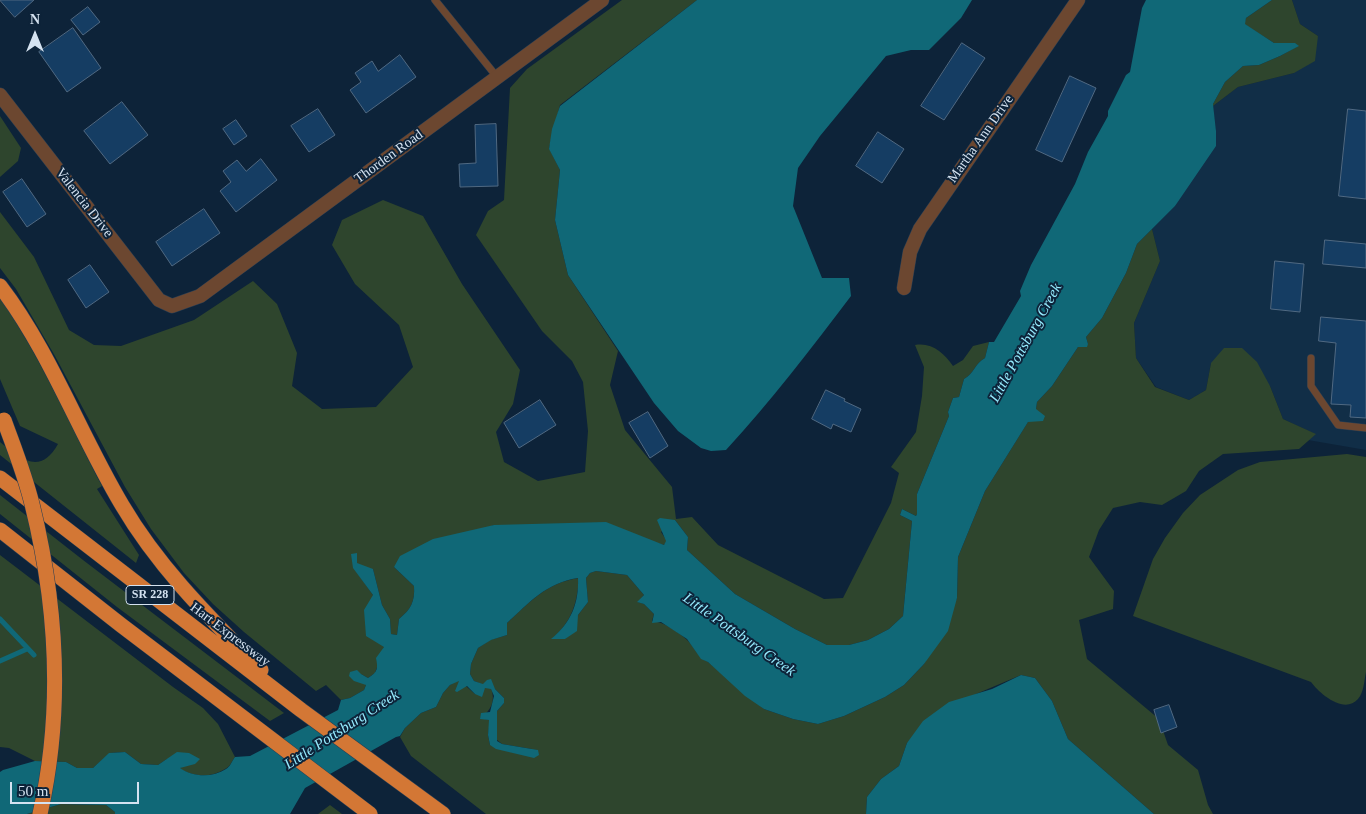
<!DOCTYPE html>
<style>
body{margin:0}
#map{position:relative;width:1366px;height:814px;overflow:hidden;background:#0d2339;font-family:"Times New Roman",serif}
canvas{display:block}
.north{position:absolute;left:10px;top:10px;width:50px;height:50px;-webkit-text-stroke:4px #0d2339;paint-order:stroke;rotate:0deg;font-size:14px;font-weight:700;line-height:20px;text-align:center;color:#d4e2f0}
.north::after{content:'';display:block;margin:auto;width:18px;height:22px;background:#d4e2f0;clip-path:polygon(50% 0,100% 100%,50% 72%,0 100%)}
.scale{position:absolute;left:10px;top:782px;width:129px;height:22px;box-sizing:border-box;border:2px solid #d4e2f0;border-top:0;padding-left:6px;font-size:15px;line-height:18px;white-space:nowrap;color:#d4e2f0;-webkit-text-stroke:4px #0d2339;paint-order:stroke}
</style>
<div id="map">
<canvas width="1366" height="814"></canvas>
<div class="north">N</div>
<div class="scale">50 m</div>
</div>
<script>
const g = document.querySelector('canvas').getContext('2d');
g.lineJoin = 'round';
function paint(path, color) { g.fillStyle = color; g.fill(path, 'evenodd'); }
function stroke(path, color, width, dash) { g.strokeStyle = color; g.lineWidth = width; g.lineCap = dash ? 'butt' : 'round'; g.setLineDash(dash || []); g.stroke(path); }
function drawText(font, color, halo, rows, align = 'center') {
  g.font = font + ' "Times New Roman",serif'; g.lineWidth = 4; g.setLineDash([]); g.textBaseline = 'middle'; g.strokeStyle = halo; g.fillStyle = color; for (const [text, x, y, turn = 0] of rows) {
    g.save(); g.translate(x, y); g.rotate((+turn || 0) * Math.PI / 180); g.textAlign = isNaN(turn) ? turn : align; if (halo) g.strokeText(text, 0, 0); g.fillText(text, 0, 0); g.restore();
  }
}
paint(new Path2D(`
 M1292,0H1366V450L1308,440L1315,434L1283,419L1270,386L1211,363L1206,390L1189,400L1156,387L1136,358L1134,323L1160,261L1152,229L1175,206L1216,131L1213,106L1238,87L1294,73L1318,36L1300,24Z`), '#112e47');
paint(new Path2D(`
 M622,0H697L560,105L549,148L560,170L555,220L568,275L618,351L610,385L625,430L672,487L676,519L692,517L718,545L824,599L843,598L891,503L899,473L891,467L916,432L922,396L924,367L915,345C932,342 944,353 953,366L963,360L973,346L989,342L985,358C975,363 974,374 964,379L959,397L953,398L948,412L949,416L917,494V514L916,516L902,509L900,515L912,521L903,616L889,629L868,640L849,645H827L795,629L735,594L687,550L688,537L675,520L661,532L667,541L664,545L654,542L527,525H494L394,567L414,586C415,602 411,609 399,619L397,635L391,634L390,619L382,605L373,569L356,571L373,595L384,647L375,673L368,678L361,674L366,685L364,690L350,698L341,700L326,685L316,691L244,632L213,604L184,573L151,529L125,487L55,356L16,289L0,268V212L34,257L69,330L94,345L121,346L194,320L253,281L277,304L297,353L292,386L322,409L376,407L413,367L399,325L355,284L332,245L342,220L383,200L423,216L462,284L520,370L513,404L496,432L504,462L538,481L585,472L588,431L583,382L572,361L542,331L476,235L488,211L504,200L510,88L527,69Z
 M1272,0H1292L1300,24L1318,36L1315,61L1294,73L1238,87L1213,106V104L1225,82L1243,66L1259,65L1280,56L1298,46L1294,43H1274L1244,24L1246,18Z
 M0,116L21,148L18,161L0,177Z
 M1152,229L1160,261L1134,323L1136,358L1155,387L1189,400L1206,390L1211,363L1224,348H1242L1257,362L1270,386L1283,419L1316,434L1299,449L1223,454L1199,471L1186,491L1162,505L1140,502L1113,508L1099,530L1089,557L1114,591L1113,609L1079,620L1087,659L1159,719L1168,745L1198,770L1208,805L1213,814H1154L1068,739L1052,701L1035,678L1021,675L976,694L907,743L899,766L881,779L867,797L866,814H486L411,756L400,737L405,728L421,713L436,707L443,693L450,685L459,680L475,694L485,688H491C496,701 491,711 480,718L490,720L488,735L490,745L538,750L502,744L497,740V711L504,703V698L495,689L474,681L470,674L471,664L478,648L490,640L507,635V623C531,601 546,583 579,578C577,604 572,621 552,639H565L578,615L588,602L586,578L590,573L596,571L627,575L644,595L638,602L644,604L654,614L652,621C664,622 677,631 686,639C695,647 697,657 708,662L764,709L793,719L818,724L844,716L885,697L904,685L924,664L957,598L958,557L985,491L1036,409L1037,402L1052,386L1078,347L1088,344L1086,337L1102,318L1126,273L1137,244Z
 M0,298C40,356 69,423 102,486L97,489L139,555L136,563L0,455V442C21,460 41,475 58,444L20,426L0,379Z
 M1347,454L1366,457V672C1364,681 1364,692 1358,699C1344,715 1319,693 1311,682L1133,616L1153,559L1165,538L1183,513L1200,495L1238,470L1260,462Z
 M0,495L83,560L284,713L270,721L117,607L0,514Z
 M0,555L173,687L203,708L218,724L235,757C232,761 230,767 225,769C211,778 193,777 179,768L184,766L167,759L158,765L141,764L125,752L110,753L93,768H77L66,762L35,761L9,748L0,747Z
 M61,804L106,805L115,812V814H27Z
 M330,805L342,814H318Z`), '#2e452d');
paint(new Path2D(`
 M697,0H972L961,18L929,50H911L886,56L820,136L798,168L793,206L822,278H849L851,296C811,349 771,401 726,450L711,451L701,448L678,431L654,403L568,275L555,220L560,170L549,149L552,129L560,106Z
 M1146,0H1272L1246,18L1245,24L1274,43H1295L1299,46L1280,56L1259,65L1243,66L1225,82L1213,104L1216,131V146L1175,206L1137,244L1126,273L1102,318L1086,337L1088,344L1087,347H1078L1052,386L1037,402L1036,409L1045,416L1043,421L1028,422L985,491L958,557L957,598L948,631L924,664L904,685L885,697L844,716L818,724L793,719L764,709L745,696L708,662L701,659L687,639L661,622L652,623L654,614L644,604L637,602L644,595L627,575L596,571L590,573L586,578L588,602L578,615L577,631L565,639H551C571,623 579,603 578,578C546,583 530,602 507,623V635L491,640L478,648L471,664L470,674L474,681L483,684L487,680L491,679L495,689L504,698V703L497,711V741L502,744L538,750L539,755L534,758L496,749L490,745L488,735L489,720L480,719L481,713L490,712L494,696L491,689L485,688L482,697L475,694L467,686L457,692L455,691L459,681L450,685L443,693L436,707L421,713L405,728L400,736L396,737L305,788L290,814H115V812L106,805L61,804L27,814H0V772L3,770L35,761L66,762L77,768H93L109,753L125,752L141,764L158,765L177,752L189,753L200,759L195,764L180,768C193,777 212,778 226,769C230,767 232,761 235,757L250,756L338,710L341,700L350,698L364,690L366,685L354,681L349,676L350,672L357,670L361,674L368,678C378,672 378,668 376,658L384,647L366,636L364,610L373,595L353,568L351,554L357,553V563L373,569L382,605L390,619L391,634L397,635L399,619C411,609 415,602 414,586L394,567L400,556L433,539L494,525L606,522L664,545L666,541L657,520L660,518L675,520L688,537L687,550L735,594L795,629L827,645H849L868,640L889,629L903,616L912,521L900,515L902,509L916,516L917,514V494L949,416L948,412L953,398L959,397L964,379C974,374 975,363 985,358L989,342H994L1021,296L1020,291L1031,265L1075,184L1088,152L1108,116V111L1126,75L1130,72L1142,8Z
 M1021,675L1035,678L1052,701L1068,739L1154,814H866L867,797L881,779L899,766L907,743L923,721L949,702L992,689Z`), '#106877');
stroke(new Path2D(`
 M0,619L34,655
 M0,661L27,649`), '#106877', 5);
const building = new Path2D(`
 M0,0H34L15,17Z
 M88,7L100,22L83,35L71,20Z
 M73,28L101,68L67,92L39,52Z
 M962,43L985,58L944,120L921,106Z
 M400,55L416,77L366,113L350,90L361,82L355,73L372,61L378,71Z
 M1070,76L1096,88L1062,162L1036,150Z
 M122,102L148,135L110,164L84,131Z
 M318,109L335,135L309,152L291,126Z
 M1348,109L1366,111V199L1339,196Z
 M236,120L247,136L234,145L223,129Z
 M496,124L498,186L460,187L459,164L476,163L475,125Z
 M878,132L904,149L882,183L856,166Z
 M261,159L277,180L236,212L220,191L231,182L223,171L237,160L246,171Z
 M22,179L46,214L27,227L3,192Z
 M204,209L220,233L172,266L156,242Z
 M1325,240L1366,244V268L1323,264Z
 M1275,261L1304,264L1300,312L1271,309Z
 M90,265L109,292L86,308L68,280Z
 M1321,317L1366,321V418L1350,417L1351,405L1331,404L1336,343L1319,341Z
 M826,390L845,399L844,401L861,409L851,432L833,424L831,429L812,419Z
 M540,400L556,425L519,448L504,423Z
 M648,412L668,446L650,458L629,423Z
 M1169,705L1177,727L1161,733L1154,710Z`);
paint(building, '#153d63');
stroke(building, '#506982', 1);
const lane = new Path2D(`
 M435,0L497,77
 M1311,358V386L1338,425L1366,428`);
const street = new Path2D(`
 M0,95L159,300L172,306L200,296L602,0
 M904,288L910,252L920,229L1078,0`);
const highway = new Path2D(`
 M0,286C50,351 80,435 122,505C159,568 210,618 261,670
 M0,478L301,710L443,814
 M0,530L121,625L370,814`);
stroke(lane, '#293e53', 8);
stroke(street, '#293e53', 15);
stroke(highway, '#293e53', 16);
stroke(lane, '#6c4730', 7);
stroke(street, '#6c4730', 14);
stroke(highway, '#d37735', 15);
const highwayBridge = new Path2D(`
 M4,420C14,448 25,475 32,504C57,605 63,712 40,814`);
stroke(highwayBridge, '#293e53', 16, []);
stroke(highwayBridge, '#d37735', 15);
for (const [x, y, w] of [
 [150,595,48]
]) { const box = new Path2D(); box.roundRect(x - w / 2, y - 9.5, w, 19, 4); g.fillStyle = '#0d2339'; g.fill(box); stroke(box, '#d4e2f0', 1); }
drawText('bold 12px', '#d4e2f0', null, [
 ["SR 228",150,595]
]);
drawText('14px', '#d4e2f0', '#0d2339', [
 ["Martha Ann Drive",981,139,-55],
 ["Thorden Road",389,157,-36],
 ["Valencia Drive",84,203,52],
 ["Hart Expressway",230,635,37]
]);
drawText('italic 15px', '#95ebfe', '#0d2339', [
 ["Little Pottsburg Creek",1026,343,-61],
 ["Little Pottsburg Creek",739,635,35],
 ["Little Pottsburg Creek",342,730,-33]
]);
</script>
